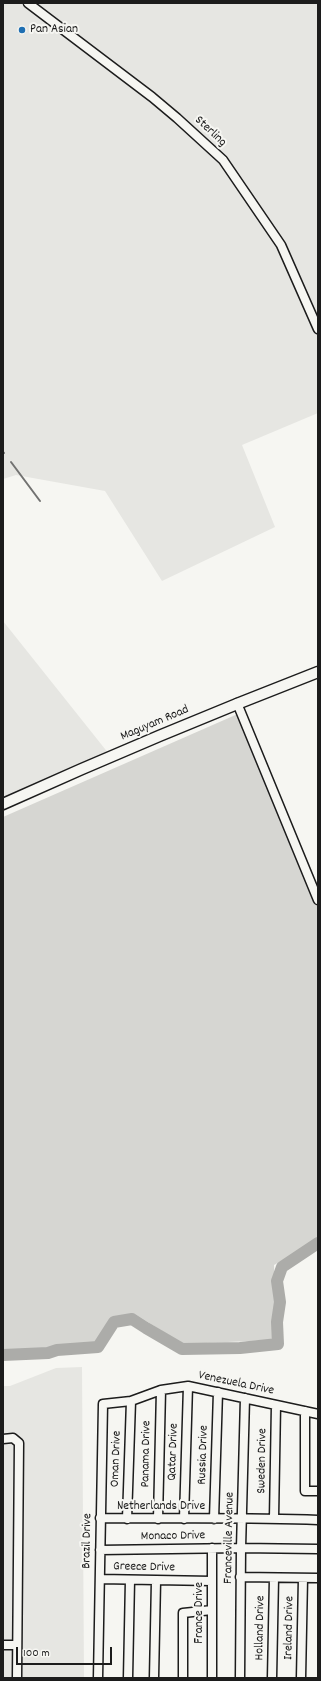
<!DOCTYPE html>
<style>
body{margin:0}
#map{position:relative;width:321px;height:1681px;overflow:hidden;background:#f6f6f2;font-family:Dekko,sans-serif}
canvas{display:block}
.frame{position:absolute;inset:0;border:4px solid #1c1c1c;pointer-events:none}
.scale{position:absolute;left:16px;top:1647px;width:96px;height:18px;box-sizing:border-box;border:2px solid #1c1c1c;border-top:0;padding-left:5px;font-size:12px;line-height:14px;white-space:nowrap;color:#1c1c1c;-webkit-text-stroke:3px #f6f6f2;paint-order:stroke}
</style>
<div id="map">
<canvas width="321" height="1681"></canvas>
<div class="frame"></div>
<div class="scale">100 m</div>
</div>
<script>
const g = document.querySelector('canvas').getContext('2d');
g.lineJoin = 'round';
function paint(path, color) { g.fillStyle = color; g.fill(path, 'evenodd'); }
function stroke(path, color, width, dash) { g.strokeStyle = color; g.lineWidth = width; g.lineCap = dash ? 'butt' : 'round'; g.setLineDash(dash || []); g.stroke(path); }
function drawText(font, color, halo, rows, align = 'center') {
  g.font = font + ' Dekko,sans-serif'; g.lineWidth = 4; g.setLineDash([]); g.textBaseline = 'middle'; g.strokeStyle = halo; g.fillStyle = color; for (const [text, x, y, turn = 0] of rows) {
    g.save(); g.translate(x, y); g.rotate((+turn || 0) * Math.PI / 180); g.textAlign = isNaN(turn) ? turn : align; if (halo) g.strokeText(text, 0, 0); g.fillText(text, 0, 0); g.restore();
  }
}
paint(new Path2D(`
 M3,3H318V413L242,445L275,527L162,581L105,491L16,475L3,479Z
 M3,621L109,754L3,803Z
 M82,1367L84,1678H3V1386H10L56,1368Z`), '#e6e6e2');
paint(new Path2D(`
 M240,713L318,904V1240L274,1265L275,1302L272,1340L183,1344L135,1314L111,1320L96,1344L3,1353V817Z`), '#d6d6d2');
stroke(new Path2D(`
 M3,452L4,453
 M11,462L40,501`), '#727271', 2);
stroke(new Path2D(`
 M3,1355L48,1353L57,1350L98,1347L114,1322L132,1319L146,1328L182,1349L240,1348L278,1344L277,1322L280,1302L277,1281L282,1267L318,1243`), '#acaca9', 12);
const minor = new Path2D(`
 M28,3L152,97L177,118L223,160L281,245L318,329
 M237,703L318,900
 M305,1411V1491H318
 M3,1439L13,1438L19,1443L17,1678
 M100,1518C173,1519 245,1517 318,1520
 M274,1518L276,1405
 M127,1519L131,1401
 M158,1519L161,1390
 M184,1519L188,1386
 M214,1519L218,1392
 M100,1550L241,1548L318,1549
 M240,1577L318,1578
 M100,1579L212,1581
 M3,1645H17
 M98,1678L103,1404L131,1401L161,1390L188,1386L318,1414
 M128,1678L130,1580
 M154,1678L156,1581
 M183,1678V1613L212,1610
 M212,1678V1548
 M240,1678L241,1548L245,1398
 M272,1678L274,1578
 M301,1678L303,1578`);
const major = new Path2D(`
 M3,804C107,757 212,713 318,672`);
stroke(minor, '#1c1c1c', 11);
stroke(major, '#1c1c1c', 13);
stroke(minor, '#f6f6f2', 8);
stroke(major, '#f6f6f2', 10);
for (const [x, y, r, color] of [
 [22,30,4,"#1f6fb2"]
]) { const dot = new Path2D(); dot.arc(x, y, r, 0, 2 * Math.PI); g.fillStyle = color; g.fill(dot); stroke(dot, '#f6f6f2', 1.5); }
drawText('13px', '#1c1c1c', '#f6f6f2', [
 ["Pan Asian",30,30]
], 'left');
drawText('13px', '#1c1c1c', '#f6f6f2', [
 ["Sterling",210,132,43],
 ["Maguyam Road",155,724,-23],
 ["Venezuela Drive",236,1384,12],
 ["Qatar Drive",174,1452,-88],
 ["Panama Drive",147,1454,-89],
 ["Russia Drive",204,1455,-88],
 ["Oman Drive",117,1459,-88],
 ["Sweden Drive",263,1461,-89],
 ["Netherlands Drive",161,1507],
 ["Monaco Drive",173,1537,-1],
 ["Franceville Avenue",230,1538,-89],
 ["Brazil Drive",88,1541,-89],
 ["Greece Drive",144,1568,1],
 ["France Drive",200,1613,-90],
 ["Holland Drive",261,1628,-89],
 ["Ireland Drive",290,1628,-89]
]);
</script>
